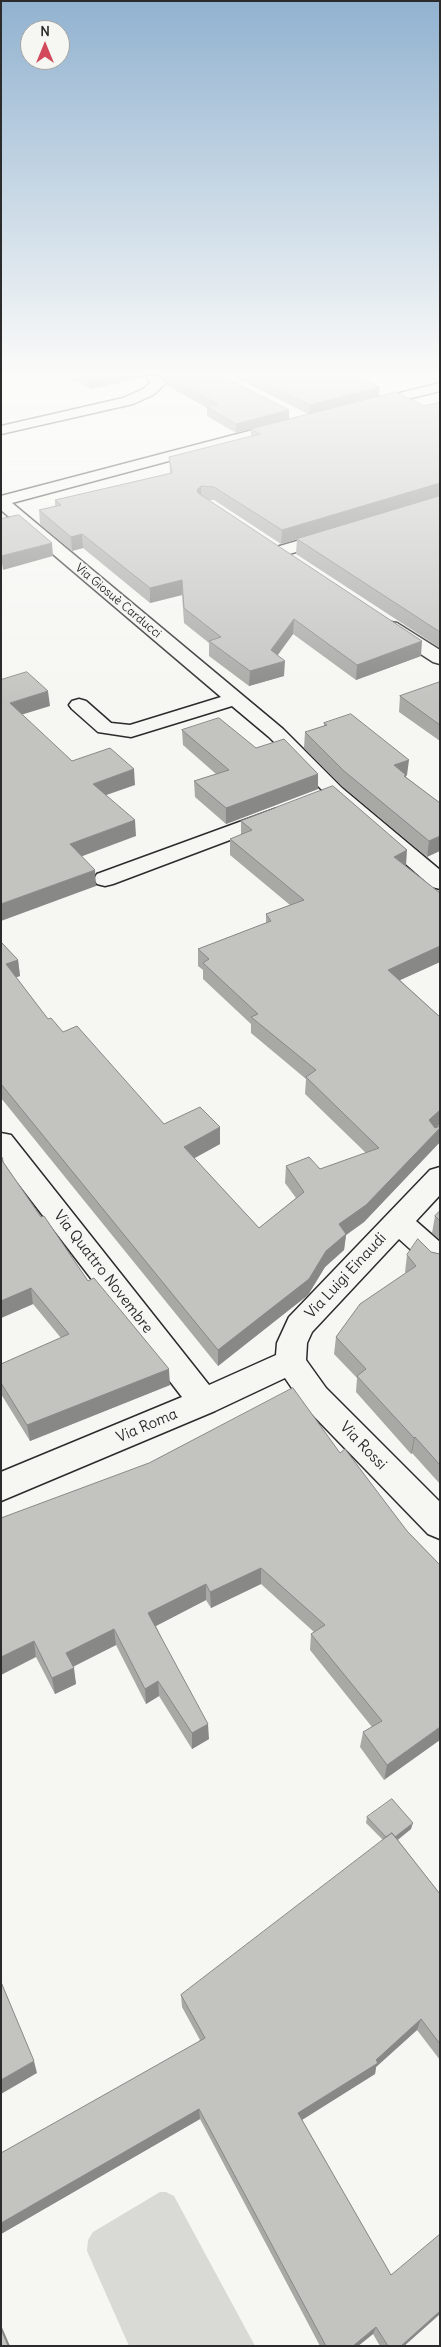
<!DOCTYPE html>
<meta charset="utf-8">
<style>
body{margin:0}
#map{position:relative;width:441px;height:2347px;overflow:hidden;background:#f6f6f2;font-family:Delius,sans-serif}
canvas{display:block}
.frame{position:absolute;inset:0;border:2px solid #2b2b2b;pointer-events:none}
.north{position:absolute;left:20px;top:20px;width:50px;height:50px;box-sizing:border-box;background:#f6f6f2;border:1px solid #a5a5a2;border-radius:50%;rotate:0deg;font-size:14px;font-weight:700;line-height:20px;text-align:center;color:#2b2b2b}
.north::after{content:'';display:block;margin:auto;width:18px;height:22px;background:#d1495b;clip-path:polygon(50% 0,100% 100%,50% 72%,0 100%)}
</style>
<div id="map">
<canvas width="441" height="2347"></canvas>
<div class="frame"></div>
<div class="north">N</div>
</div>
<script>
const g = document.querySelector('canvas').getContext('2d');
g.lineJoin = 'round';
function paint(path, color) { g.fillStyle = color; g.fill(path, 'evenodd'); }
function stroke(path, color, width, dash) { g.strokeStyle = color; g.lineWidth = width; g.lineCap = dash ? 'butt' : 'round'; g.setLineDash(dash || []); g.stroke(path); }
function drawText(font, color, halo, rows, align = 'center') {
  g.font = font + ' Delius,sans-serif'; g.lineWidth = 4; g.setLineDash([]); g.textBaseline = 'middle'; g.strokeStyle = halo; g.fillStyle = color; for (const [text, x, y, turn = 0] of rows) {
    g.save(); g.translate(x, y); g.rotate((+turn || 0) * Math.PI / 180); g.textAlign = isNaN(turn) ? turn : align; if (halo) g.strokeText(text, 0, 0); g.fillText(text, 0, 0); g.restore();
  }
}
paint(new Path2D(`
 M160,2192H166L174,2196L255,2346H129L87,2251L88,2240L93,2232Z`), '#d9d9d5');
const minor = new Path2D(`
 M146,376H160L166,383L153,395L133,404L1,434V426L123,398L143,389L151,382Z
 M440,383V391L368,409L361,405L363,402Z
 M287,421L294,425L292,428L12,503L283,729L342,788L440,870V889L432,887L328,796L269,737L232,706L131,737L98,732L72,709L69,705L72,701L79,699L86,701L111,723L130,725L221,697L1,510V496Z
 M331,531L337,532L339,536L337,540L279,557L273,556L271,552L273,548Z
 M391,622L397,623L440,650V664L433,662L385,631L382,627L385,623Z
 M275,809L283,810L286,815L283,820L113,884L105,886L97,884L94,879L97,874Z
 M1,1133L11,1135L209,1385L276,1355L277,1343L289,1317L430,1170L440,1167V1195L416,1221L440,1242V1270L430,1267L399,1239L312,1332L307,1343L306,1360L326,1388L440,1502V1539L428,1534L304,1406L285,1378L215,1411L1,1501V1472L182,1397L1,1161Z`);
stroke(minor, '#2b2b2b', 3);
paint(minor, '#f6f6f2');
paint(new Path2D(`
 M66,376H145V377L90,389Z
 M161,376H222L289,410V419L308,414L233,376H356L379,396L424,406L440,402V648L296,554L297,539L347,524L281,544L214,500H209L421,656L356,680L293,634L278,655L284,676L249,686L209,656V643L184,623L182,595L150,603L83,548L72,551L40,524L39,510L55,506V500L170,473L169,457L251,436V429L236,433L207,416V408L166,385V381Z
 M440,682V741L399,712L400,696Z
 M324,723L407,775L406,776V777L440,803L427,857L343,787L304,748L305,732L324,726Z
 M182,730L256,748L318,774V789L226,824L195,797L194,781L216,774L183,745Z
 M241,821L406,866L440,893V962L400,980L440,1017V1124L437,1127L440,1126V1142L364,1222L346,1235L344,1250L325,1267L308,1295L218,1366L1,1098V942L18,960L20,976L16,977L48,1019L63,1032L164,1124L220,1144L194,1158L259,1228L296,1198L285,1183L286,1166L320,1169L366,1153L305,1094L306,1079L251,1033V1024L203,979V970L198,966V949L266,923V914L290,905L230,855V839L241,835Z
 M1,1156L3,1159L4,1163L41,1217L88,1281L170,1385L30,1441L1,1394V1364L61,1338L33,1304L1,1318Z
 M440,1211V1240L432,1233L435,1216Z
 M431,1252L440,1254V1484L412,1453L411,1454L356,1392L357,1378L334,1354L336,1337L406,1273L405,1272L407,1255Z
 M340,1453L407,1531L440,1565L384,1780L360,1747L363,1732L372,1727L310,1650L311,1634L314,1632L261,1584L211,1608L206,1600L156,1626L209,1739L192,1749L159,1696L146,1704L116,1645L73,1667L76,1684L55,1694L36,1657L1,1518Z
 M367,1817L411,1829L398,1840L440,1894V2060L417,2030L376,2067L375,2074L302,2120L391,2275L440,2314L404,2346H380L373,2334L358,2346H320L200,2119L1,2234L200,2040L182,2007L181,1995L383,1840L366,1823Z`), '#a8a8a5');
paint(new Path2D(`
 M112,376H145V377L90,389L89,380Z
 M380,387L379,397L309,415L310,405Z
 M289,410V419L236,433V424Z
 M440,483V496L281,544L282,530Z
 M201,486V500L197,504V490Z
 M82,534L83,548L72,551L71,537Z
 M52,543L53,556L3,570L1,556Z
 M182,580V595L150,603V588Z
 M294,619L293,634L270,665L271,650Z
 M422,641L421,656L356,680L357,665Z
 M285,661L284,676L249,686L250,671Z
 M48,691L50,706L11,718L10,703Z
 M409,760L407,775L406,776L405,790L394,765Z
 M134,769L135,785L95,799L93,784Z
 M318,774V789L226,824V808Z
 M135,820L136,836L72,860L70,844Z
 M440,836V851L427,857L429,841Z
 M407,850L406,866L394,857Z
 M95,870L96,886L1,921V904Z
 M440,946V962L387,986L388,970Z
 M18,960L20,976L8,980L6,964Z
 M440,1110V1124L427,1136L429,1120Z
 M220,1127V1144L184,1164V1147Z
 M440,1128V1142L364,1222L346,1235L344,1250L325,1267L308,1295L218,1366V1350L339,1224Z
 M31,1288L33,1304L1,1318V1301Z
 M169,1369L170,1385L30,1441L27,1425Z
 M415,1437L412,1453L411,1454L414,1438Z
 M261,1568V1584L211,1608L210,1592Z
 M206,1584V1600L150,1629L148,1613Z
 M114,1629L116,1645L68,1669L66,1653Z
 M34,1641L36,1657L1,1675V1657Z
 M74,1668L76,1684L55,1694L52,1678Z
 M158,1681L159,1696L146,1704L145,1689Z
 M208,1724L209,1739L192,1749V1733Z
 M440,1727V1740L384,1780L387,1765Z
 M413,1823L411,1829L389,1846L390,1841Z
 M421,2019L417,2030L376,2067L375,2074L297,2123L298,2113L376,2060Z
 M34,2061L37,2073L1,2094V2080Z
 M199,2109L200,2119L1,2234V2223Z
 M440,2311V2314L404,2346H401Z
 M1,2325L10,2346H8L1,2329Z
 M376,2327L373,2334L358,2346H353Z`), '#888886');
const building = new Path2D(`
 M81,376H112L89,380Z
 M166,376H222L289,410L236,424L207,407L217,404Z
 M252,376H356L380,387L310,405Z
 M396,392L424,406L440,402V483L282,530L214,487L201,486L197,490L198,493L422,641L357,665L294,619L271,650L285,661L250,671L209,641L221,637L184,608L182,580L150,588L82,534L71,537L39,510L61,505L55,500L172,473L169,457L260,434L251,429Z
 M440,496V632L297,539Z
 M19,515L52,543L1,556V519Z
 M27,672L48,691L10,703L72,761L110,748L134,769L93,784L135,820L70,844L95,870L1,904V680Z
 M440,682V725L400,696Z
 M351,714L409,760L394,765L406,775L404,776L440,803V836L429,841L344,771L305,732L327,725L324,723Z
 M219,718L256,748L284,739L318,774L226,808L194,781L229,770L182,730Z
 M333,786L407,850L394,857L440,893V946L388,970L440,1017V1110L429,1120L435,1128L440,1126V1128L366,1205L339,1224L346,1234L326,1251L309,1279L218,1350L1,1084V942L18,960L6,964L48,1019L51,1018L63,1032L77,1026L164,1124L200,1107L220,1127L184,1147L259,1228L304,1192L286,1166L309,1157L320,1169L379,1148L306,1077L316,1070L251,1017L258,1014L203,963L209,959L198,949L271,921L266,914L304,900L230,839L252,830L241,821Z
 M1,1156L3,1159H1L41,1217L44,1216L88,1281L94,1278L169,1369L27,1425L1,1383V1364L69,1334L31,1288L1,1301Z
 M440,1211V1221L435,1216Z
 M418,1239L431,1252L440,1254V1465L415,1437L414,1438L357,1376L366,1369L336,1337L360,1304L416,1266L407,1255Z
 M293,1388L340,1453L345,1449L407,1531L440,1565V1727L387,1765L363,1732L382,1721L311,1634L325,1625L261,1568L210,1592L206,1584L148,1613L208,1724L192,1733L158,1681L145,1689L114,1629L66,1653L74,1668L52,1678L34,1641L1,1657V1518L149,1463Z
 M392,1799L413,1823L395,1837L392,1833L386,1837L367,1817Z
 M392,1833L440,1894V2044L421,2019L376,2060L378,2063L298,2113L391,2275L440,2234V2311L401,2346H388L376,2327L353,2346H326L199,2109L1,2223V2153L205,2038L181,1995Z
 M1,1982L34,2061L1,2080Z
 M1,2329L8,2346H1Z`);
paint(building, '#c3c3c0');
stroke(building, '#888886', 1);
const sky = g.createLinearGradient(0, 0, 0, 704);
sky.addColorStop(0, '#91b2d0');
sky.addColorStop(0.53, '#fbfbf9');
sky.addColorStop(1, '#fbfbf900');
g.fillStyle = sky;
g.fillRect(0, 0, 441, 704);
drawText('12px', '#2b2b2b', '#f6f6f2', [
 ["Via Giosuè Carducci",118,601,40]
]);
drawText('15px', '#2b2b2b', '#f6f6f2', [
 ["Via Quattro Novembre",103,1272,52],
 ["Via Luigi Einaudi",346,1276,-47],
 ["Via Roma",147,1426,-23],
 ["Via Rossi",363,1446,46]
]);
</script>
